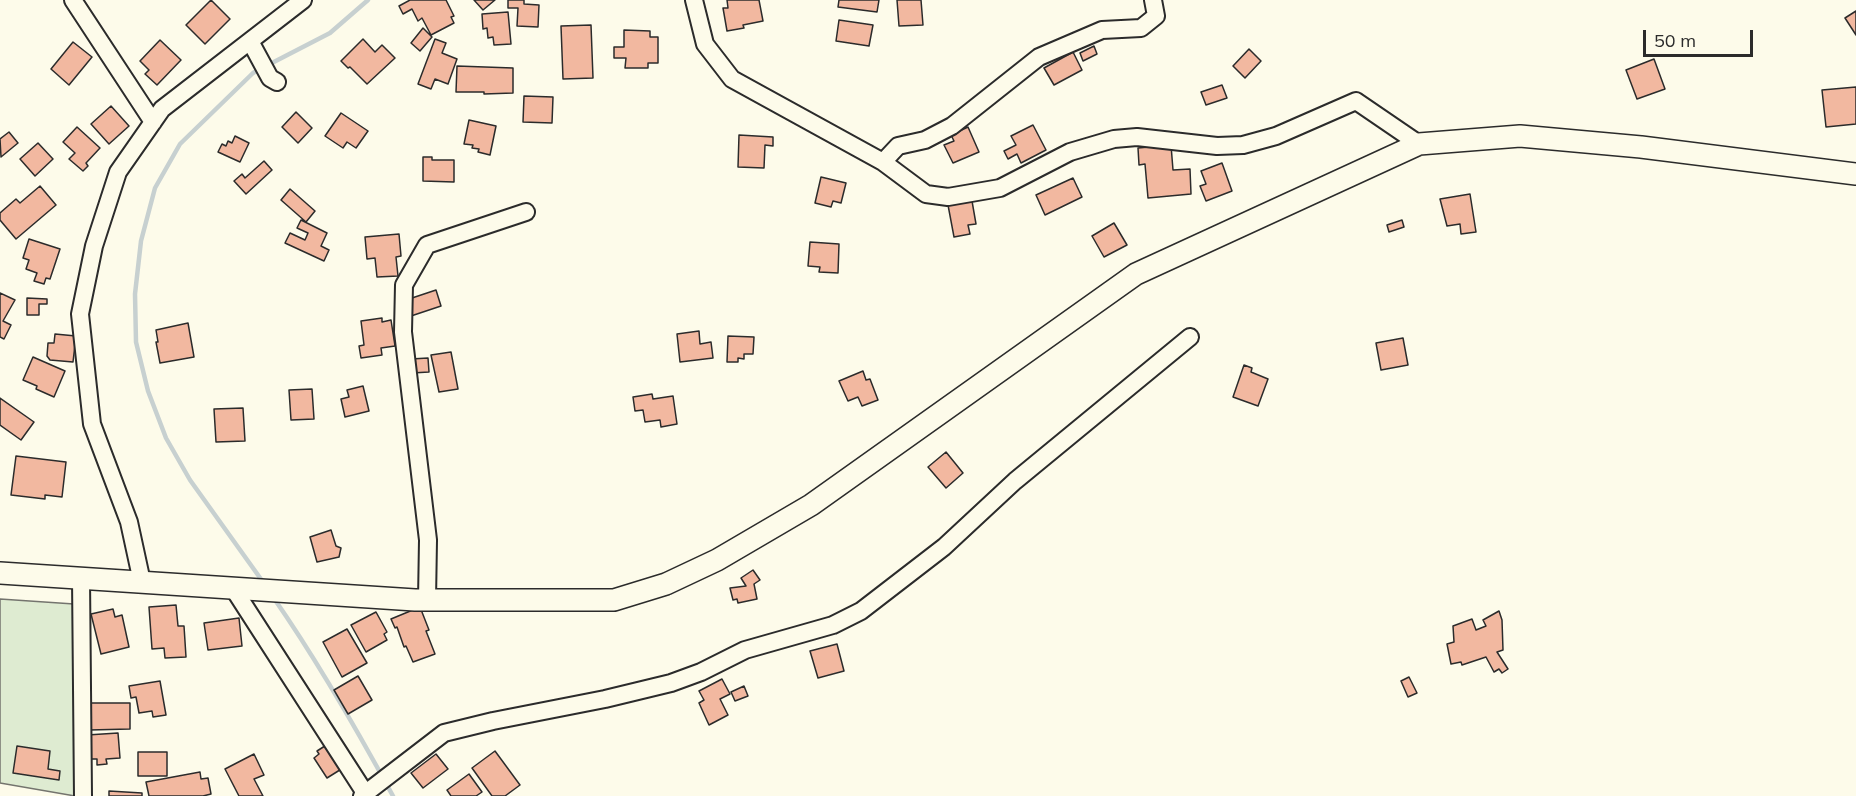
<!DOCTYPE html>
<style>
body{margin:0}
#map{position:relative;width:1856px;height:796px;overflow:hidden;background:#fdfbea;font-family:Mulish,sans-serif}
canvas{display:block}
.scale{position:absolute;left:1643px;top:30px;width:110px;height:27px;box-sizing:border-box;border:3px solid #2b2b2b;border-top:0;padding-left:8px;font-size:18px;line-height:21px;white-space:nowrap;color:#2b2b2b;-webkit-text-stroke:4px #fdfbea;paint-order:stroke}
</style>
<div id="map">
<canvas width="1856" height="796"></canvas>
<div class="scale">50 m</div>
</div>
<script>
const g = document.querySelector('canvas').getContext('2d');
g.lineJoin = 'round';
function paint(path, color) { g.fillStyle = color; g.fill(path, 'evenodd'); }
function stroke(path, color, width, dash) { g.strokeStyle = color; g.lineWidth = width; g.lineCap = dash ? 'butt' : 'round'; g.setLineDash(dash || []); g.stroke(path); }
const green = new Path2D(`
 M0,599L74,604L75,796L0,783Z`);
paint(green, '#deebd1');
stroke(green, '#74746e', 1.5);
stroke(new Path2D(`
 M268,65L330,33L368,0
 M260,69L253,73L180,144L155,188L141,241L135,294L136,342L148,391L166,438L190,480L263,582
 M273,597C317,660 356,728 393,796`), '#c7d0d0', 4.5);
const building = new Path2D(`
 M211,0L230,19L205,44L186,25Z
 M410,0H446L454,16L451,17L454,23L431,35L422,18L418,21L412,9L403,14L399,6Z
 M474,0H495L483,10Z
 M508,0H524V4L539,5L538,27L517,26L518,8H508Z
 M727,0H759L763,21L743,25L744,28L727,31L723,8H728Z
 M839,0H879L877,12L838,7Z
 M897,0H921L923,25L899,26Z
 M1856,11V35L1845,18Z
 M508,12L511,44L494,45L493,37L488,38L487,28L483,29L482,14Z
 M839,20L873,25L869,46L836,41Z
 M591,25L593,78L563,79L561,26Z
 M423,28L432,37L420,51L411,43Z
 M624,30L650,31V37H658V63H648V68H625L626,58H614V47H624Z
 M363,39L375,52L382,45L395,58L367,84L350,67L348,68L341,61Z
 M435,39L446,43L442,53L457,59L448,84L435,79L431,89L418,84Z
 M160,40L181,60L157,85L145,74L149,70L140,61Z
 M73,42L92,57L69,85L51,69Z
 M1094,46L1097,54L1083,61L1080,53Z
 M1249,49L1261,61L1245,78L1233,66Z
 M1073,52L1082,70L1054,85L1044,68Z
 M1654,59L1665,89L1637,99L1626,70Z
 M457,66L513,68V93L484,94V92H456Z
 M1222,85L1227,98L1206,105L1201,92Z
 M1856,87V124L1826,127L1822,90Z
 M524,96L553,97L552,123L523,122Z
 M111,106L129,126L109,144L91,124Z
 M296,112L312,128L298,143L282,127Z
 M341,113L368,131L356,148L347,142L343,148L325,136Z
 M469,120L496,126L490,155L478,152L479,149L472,148L473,145L464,144Z
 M1033,125L1046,150L1021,163L1017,154L1008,159L1004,151L1016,145L1011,136Z
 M77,127L100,148L86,163L88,166L83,171L69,159L75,153L63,142Z
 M968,127L979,152L953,163L944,145L954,141L951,135Z
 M9,132L18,143L1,157L0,139Z
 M739,135L773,137V146L765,145L764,168L738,167Z
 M235,136L249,143L240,162L218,152L222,144L226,146L228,141L232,143Z
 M38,143L53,159L35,176L20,159Z
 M1171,145L1173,170L1190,169L1191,194L1148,198L1145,164L1139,165L1138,148Z
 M423,157H432V160H454V182L423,181Z
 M264,161L272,170L246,194L234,181L242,174L245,178Z
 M1222,163L1232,191L1206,201L1200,186L1206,184L1201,171Z
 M821,177L846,183L841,203L833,201L831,207L815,203Z
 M1073,178L1082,197L1045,215L1036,195Z
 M40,186L56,205L16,239L0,220V213L16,199L20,203Z
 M290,189L315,211L306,222L281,200Z
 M1470,194L1476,232L1461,234L1460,224L1447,226L1440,199Z
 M972,201L976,224L968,225L970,234L954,237L948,205Z
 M301,220L327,233L321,246L329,250L324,261L285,243L290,233L305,240L308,233L297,228Z
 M1402,220L1404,227L1389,232L1387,225Z
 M1114,223L1127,245L1104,257L1092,236Z
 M399,234L401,256L396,257L398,276L377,277L375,258L367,259L365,237Z
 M29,239L60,249L50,279L46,278L44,284L34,281L37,273L26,269L29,260L23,258Z
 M810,242L839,244L838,273L819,272L820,267L808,266Z
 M436,290L441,306L411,316L406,300Z
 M0,293L15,300L3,321L11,325L4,339L0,337Z
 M27,298L47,299V304H39V315H27Z
 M382,318V322L391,320L395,346L381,348L382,355L361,358L359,346L364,345L361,321Z
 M188,323L194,357L160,363L156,342H158L156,330Z
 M699,331L700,344L711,342L713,358L680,362L677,334Z
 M55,334L76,336L73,362L50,360L47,356L48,343H54Z
 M728,336L754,337L753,354H744V359L738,358V362H727Z
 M1403,338L1408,365L1381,370L1376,343Z
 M451,352L458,389L439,392L431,355Z
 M33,357L65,371L54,397L36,389L37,386L23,380Z
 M428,358L429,372L412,373L411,359Z
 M1244,365L1252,368L1251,372L1268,379L1258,406L1233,397Z
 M863,371L866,380L870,379L878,400L862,406L858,397L848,401L839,381Z
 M363,386L369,411L345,417L341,399L349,397L347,390Z
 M312,389L314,419L291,420L289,390Z
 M652,394L653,399L673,396L677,424L661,427L660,420L645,422L643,410L635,411L633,397Z
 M0,398L34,422L21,440L0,425Z
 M243,408L245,441L216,442L214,409Z
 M946,452L963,473L946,488L928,467Z
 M16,456L66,462L62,497L45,495V499L11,495Z
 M331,530L336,546L341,548L339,557L317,562L310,537Z
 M753,570L760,580L754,584L757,599L738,603L737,599L733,600L730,588L746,586L741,578Z
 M176,605L178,626H184L186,657L165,658L164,648L152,649L149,607Z
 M420,607L429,630L426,631L435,654L413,662L406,646L404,647L397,627L395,628L391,619Z
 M113,609L115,617L122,615L129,647L101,654L91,614Z
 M1499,611L1502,620L1503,650L1497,652L1508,669L1502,673L1499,669L1494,672L1486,657L1462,665L1461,662L1451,664L1447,644L1454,642L1453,626L1472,619L1476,630L1486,626L1483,620Z
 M376,612L387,632L384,634L387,640L366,652L351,625Z
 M239,618L242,646L208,650L204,623Z
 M347,629L367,663L342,677L323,642Z
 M837,644L844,671L818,678L810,651Z
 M358,676L372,700L348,714L334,690Z
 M1409,677L1417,693L1408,697L1401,681Z
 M722,679L730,694L720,699L728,715L709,725L699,703L704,700L699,691Z
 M160,681L166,715L153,717L152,711L139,713L136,697L131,698L129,686Z
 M744,686L748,696L735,701L731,692Z
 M89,703H130V729L89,730Z
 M118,733L120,758L106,759L107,764L97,765V759H88L87,735Z
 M328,744L343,768L327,778L314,758L319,754L317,751Z
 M17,746L50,751L48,769L60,771L59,780L13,773Z
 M495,751L520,785L505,796H492L472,768Z
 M138,752H167V776H138Z
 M254,754L264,775L254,779L263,796H239L225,769Z
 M436,754L448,769L423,788L411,773Z
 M200,772L201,779L208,778L211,794L203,796H149L146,782Z
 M469,774L482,792L476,796H451L447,790Z
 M109,791L142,793V796H109Z`);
paint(building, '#f2b8a0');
stroke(building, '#2b2b2b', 1.5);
const minor = new Path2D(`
 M73,0L153,122
 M694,0L705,44L732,79L883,162L926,194L948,197L1000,188L1070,152L1114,139L1137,137L1217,146L1243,145L1276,136L1356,101L1419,144
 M250,41L270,78L277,82
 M883,162L898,146L925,140L952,126L1039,57L1102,30L1141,28L1156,16L1153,0
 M81,578L83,796
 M142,582L129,522L92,424L80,314L94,246L118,172L162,109L303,0
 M233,588L367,796
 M427,600L428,540L403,332L404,285L427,245L526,212
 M362,796L444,733L493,721L605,699L671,683L701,672L745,650L833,625L861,611L944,547L1015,481L1190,337`);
const major = new Path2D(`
 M0,573L415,600H614L666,584L717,560L811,505L1136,274L1419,144L1520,136L1641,147L1856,174`);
stroke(minor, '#2b2b2b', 20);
stroke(major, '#2b2b2b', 24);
stroke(minor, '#fdfbea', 16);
stroke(major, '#fdfbea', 21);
</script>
